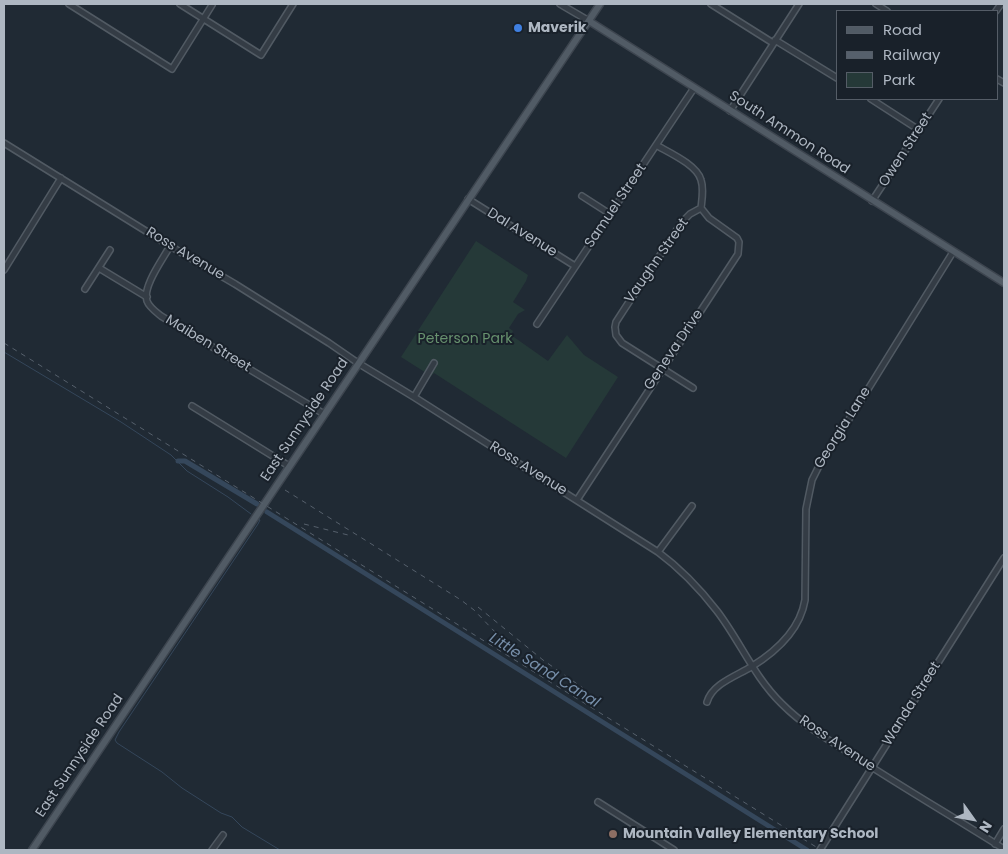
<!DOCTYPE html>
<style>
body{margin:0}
#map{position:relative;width:1008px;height:854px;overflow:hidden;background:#202a34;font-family:Poppins,sans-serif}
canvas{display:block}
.frame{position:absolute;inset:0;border:5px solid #aeb7c2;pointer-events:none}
.legend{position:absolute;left:836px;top:10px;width:162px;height:90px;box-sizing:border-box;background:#19212a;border:1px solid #555d67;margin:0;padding:6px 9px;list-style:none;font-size:15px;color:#aeb7c2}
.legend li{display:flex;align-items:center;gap:10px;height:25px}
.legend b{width:25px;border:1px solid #555d67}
.north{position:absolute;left:948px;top:794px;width:50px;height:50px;-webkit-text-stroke:4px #19212a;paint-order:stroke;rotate:122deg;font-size:14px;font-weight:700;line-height:20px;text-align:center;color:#aeb7c2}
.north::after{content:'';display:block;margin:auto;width:18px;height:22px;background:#aeb7c2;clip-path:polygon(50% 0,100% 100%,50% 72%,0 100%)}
</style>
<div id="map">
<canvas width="1008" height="854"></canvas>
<div class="frame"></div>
<ul class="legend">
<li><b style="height:6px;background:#515b65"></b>Road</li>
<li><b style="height:6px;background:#56606c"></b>Railway</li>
<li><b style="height:14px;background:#253938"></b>Park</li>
</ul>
<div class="north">N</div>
</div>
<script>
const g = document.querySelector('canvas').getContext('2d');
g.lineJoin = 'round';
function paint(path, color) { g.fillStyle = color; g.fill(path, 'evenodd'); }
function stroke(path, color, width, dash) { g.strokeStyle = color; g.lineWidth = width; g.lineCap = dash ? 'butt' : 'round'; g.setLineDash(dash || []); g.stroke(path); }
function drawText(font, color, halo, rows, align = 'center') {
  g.font = font + ' Poppins,sans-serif'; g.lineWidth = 4; g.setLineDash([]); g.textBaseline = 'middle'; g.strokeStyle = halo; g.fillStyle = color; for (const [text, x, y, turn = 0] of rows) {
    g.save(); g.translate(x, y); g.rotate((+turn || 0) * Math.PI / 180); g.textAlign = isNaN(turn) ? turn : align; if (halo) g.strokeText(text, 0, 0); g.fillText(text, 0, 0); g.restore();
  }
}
paint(new Path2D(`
 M476,241L528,275L526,281L513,302L525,310L518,314L509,328L513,331L511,335L548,361L567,335L584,355L618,377L566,458L434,373L431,376L401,357Z`), '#253938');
stroke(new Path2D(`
 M4,352L121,422L171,455L187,471L228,497L251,514
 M258,519L260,520L258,524L119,732L115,740L117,743L162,772L182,788L221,813L232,817L242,827L280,850`), '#35475b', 1);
stroke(new Path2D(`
 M178,461H185L257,504
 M267,512L807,850`), '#35475b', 5);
const minor = new Path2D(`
 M69,4L172,69L212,5
 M180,4L261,55L293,4
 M560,4L589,21
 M711,4L773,43
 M876,4L887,11
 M996,11L1001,4
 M775,40L837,78
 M997,79L1004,83
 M871,99L919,130
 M730,111L799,4
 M4,143L170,246L235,284L329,343L358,363L414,397L658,552C681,569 700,589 717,611C740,641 754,677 782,704C804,726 830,741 856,757C905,789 955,818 1004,849
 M656,145C670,153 697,165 701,180C704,189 702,199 701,208L690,214L682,222L627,305L616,322L615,327L616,335L622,343L693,388
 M582,196L610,214
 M468,199L575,266
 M872,201L939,99
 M170,246C163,259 142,287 147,301C149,307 156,312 161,316L324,414
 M99,268L147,297
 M4,270L61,178
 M85,289L110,250
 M537,324L694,88
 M414,397L434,363
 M192,406L289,466
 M577,500L738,254L739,242L737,238L709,218L701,208
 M658,552L692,506
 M707,702C712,684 736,676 751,667C777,651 800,630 805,600L806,509L812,480L822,460L857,407L953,252
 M598,802L674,850
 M995,844L1004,829
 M212,850L223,835
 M820,850L1004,558`);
const major = new Path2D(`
 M589,21L1004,283
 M32,850L600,4`);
stroke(minor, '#515a63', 8);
stroke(major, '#3d454f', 9);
stroke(minor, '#343c45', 5);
stroke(major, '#515b65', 6);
stroke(new Path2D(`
 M4,343L821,850
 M285,490L461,600L474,610L519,657
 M304,524L352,536
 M478,607L543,660L583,688`), '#56606c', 1, [5, 5]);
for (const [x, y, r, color] of [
 [518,28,5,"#3f7fe0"],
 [613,834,5,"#8d6e63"]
]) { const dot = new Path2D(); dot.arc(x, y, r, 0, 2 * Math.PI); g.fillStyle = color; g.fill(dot); stroke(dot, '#19212a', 2); }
drawText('bold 14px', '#aeb7c2', '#19212a', [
 ["Maverik",528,28],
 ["Mountain Valley Elementary School",623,834]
], 'left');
drawText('14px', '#aeb7c2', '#19212a', [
 ["South Ammon Road",789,133,33],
 ["Owen Street",906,150,-57],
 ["Samuel Street",616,206,-56],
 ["Dal Avenue",522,233,32],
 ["Ross Avenue",185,254,31],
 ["Vaughn Street",657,261,-55],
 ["Maiben Street",208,344,31],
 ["Geneva Drive",674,350,-56],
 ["East Sunnyside Road",305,420,-56],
 ["Georgia Lane",843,428,-58],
 ["Ross Avenue",528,469,32],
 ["Wanda Street",912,704,-58],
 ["Ross Avenue",837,744,34],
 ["East Sunnyside Road",80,756,-56]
]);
drawText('14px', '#67916e', '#19212a', [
 ["Peterson Park",465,339]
]);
drawText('italic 15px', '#778faa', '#19212a', [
 ["Little Sand Canal",544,671,32]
]);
</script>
